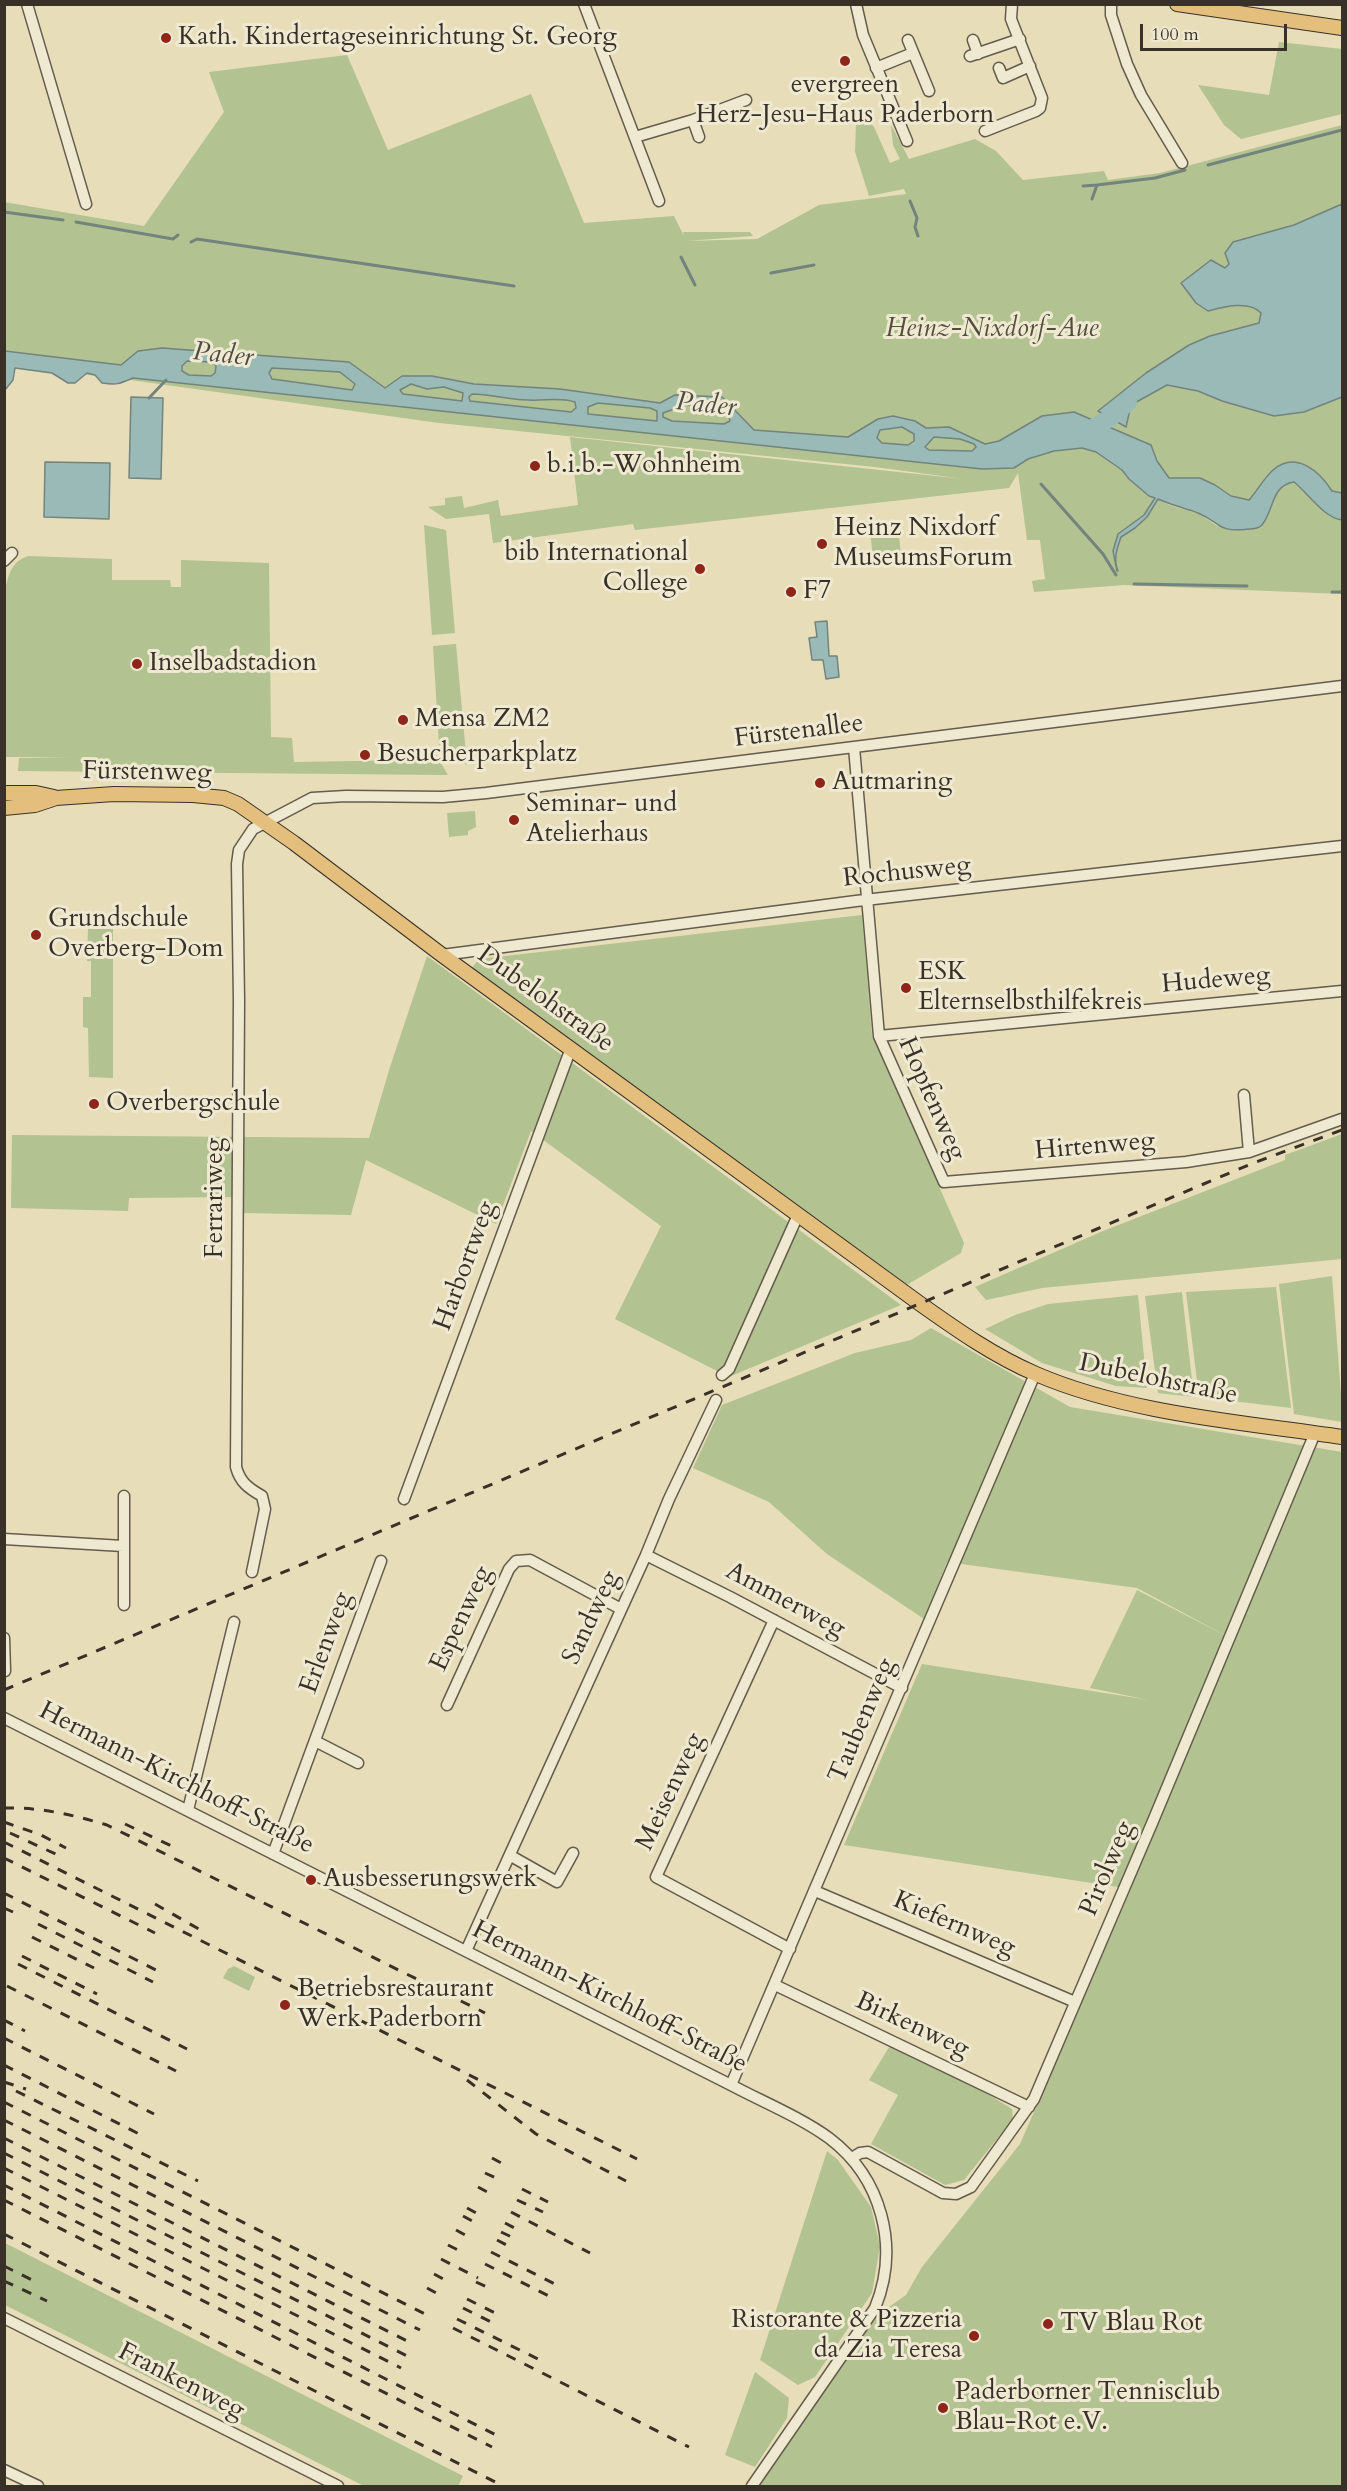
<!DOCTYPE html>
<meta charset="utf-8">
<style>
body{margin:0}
#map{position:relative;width:1347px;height:2491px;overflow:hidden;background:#e7ddb9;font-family:Cardo,serif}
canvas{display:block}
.frame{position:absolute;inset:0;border:6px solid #393127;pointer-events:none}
.scale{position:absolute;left:1140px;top:24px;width:147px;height:27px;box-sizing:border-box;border:3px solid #393127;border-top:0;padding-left:8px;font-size:18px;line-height:21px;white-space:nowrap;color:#393127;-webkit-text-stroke:4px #efe9d2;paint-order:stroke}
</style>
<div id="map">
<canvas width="1347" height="2491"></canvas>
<div class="frame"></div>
<div class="scale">100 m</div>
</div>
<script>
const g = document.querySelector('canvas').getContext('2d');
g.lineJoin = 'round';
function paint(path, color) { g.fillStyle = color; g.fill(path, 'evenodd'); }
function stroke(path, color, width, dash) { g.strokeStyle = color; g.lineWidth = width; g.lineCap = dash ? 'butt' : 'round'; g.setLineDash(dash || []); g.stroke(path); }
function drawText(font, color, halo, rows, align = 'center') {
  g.font = font + ' Cardo,serif'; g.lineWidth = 6; g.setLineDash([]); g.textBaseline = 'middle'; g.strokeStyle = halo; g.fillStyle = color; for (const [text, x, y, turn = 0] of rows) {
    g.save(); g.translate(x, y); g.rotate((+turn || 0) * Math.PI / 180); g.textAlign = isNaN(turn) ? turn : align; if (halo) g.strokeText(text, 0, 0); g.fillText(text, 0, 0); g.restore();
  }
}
paint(new Path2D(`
 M1279,42L1342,49V114L1241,139L1224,125L1198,85L1269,95Z
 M347,55L388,150L531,94L584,223L674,216L684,236L683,232H750L753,236L686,241L757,239L819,205L906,194L904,189L869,196L855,152L856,124L864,116L874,127L890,163L900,159L893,145L891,125L909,159L975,139L996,151L1023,180L1104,171L1108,180L1160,173L1342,125V204L1294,225L1228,260L1229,265L1224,268L1211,260L1181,283L1208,311C1224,307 1249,300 1261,313L1259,324C1219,334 1191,341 1158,367L1167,385L1198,391L1222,401L1274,416L1304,412L1342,397V493L1332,491C1320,472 1296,450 1273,470C1264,477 1257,491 1250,500L1231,496L1215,485L1200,478H1169L1157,461L1151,445L1131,438L1096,452L1122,470L1128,478L1153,496L1169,505L1200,514L1217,526L1271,504C1276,494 1281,484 1294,482C1308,493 1324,518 1342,520V594L1124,585L1034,592L1032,581L1045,579L1040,540H1027L1018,473L1009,488L635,530L633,524L493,543L489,514L446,519L428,507L445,505V498L462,496L464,508L498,500L501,516L578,505L570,437L964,479L875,467L439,423L109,377L5,367L4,202L144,226L224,112L209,72Z
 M424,525L446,530L455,633L432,635Z
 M898,527L901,555L873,558L870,530Z
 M28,556L112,559V580H170L171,587H181V560L269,563L271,737L292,738L294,762L421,760V753H435L448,775L18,771L19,758L72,757H5V590C9,574 11,562 28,556Z
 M456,644L467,765C453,755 464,749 439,745L433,646Z
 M475,811L476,827L468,831V835L449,837L447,813Z
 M862,915L872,1035L964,1243L961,1253L905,1286L471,969L479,959Z
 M88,929H113V1078L89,1077L88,1028L83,1027V997H91V961H87Z
 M427,956L901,1305L724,1379L721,1373L615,1319L661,1226L531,1131L496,1224L366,1160L351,1215L243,1213L242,1197L129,1198L128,1211L11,1208L12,1135L369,1138L390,1067Z
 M1342,1134V1259L1042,1288L986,1300L975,1287L1103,1231L1285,1160V1155Z
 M1332,1276L1342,1408V1422L1294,1414L1279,1284Z
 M1276,1287L1291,1408L1199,1397L1186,1292Z
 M1182,1292V1293L1194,1397L1158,1393L1145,1296Z
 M1138,1295L1147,1388L1116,1386L1042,1363L985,1329L1015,1315L1048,1304Z
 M931,1328L1070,1407L1342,1452V2486H1112L1108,2485L1106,2486H756L879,2314L906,2295L922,2267L1020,2144L1131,1889L844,1845L922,1664L1149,1700L1090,1688L1137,1590L1232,1639L1137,1588L947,1562L924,1619L827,1554L769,1502L693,1468L722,1405L855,1353L911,1340Z
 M234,1966L255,1977L249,1991L223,1978L228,1969Z
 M891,2044L983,2091L1012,2109L1013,2119L964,2180L945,2185L871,2144L898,2095L869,2080Z
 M827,2151L838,2160L871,2207L880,2246L872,2293L815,2377L798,2385L760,2360Z
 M5,2243L463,2476L458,2486H364L5,2305Z
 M755,2372L789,2398L787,2418L755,2467L725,2455Z`), '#b2c291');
const water = new Path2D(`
 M1342,204V397L1304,412L1274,416L1222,401L1198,391L1167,385L1131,405L1126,427L1098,411L1146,373L1189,345L1210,336L1259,323L1261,313C1249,300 1223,307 1208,311L1196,303L1181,283L1211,260L1225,268L1229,264L1225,253L1233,242L1294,225Z
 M162,348L349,362L385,388L402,376H432L474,384L560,389L660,403L675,395L722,397L754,430L848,437L878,419L893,416L915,421L926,428L949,427L985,444L999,441L1042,416L1074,412L1151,445L1157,461L1169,478H1200L1215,485L1231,496L1249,500C1257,491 1264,478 1273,470C1296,450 1320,472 1332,491L1342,493V520C1324,518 1308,493 1294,482C1271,485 1274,511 1262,525C1259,528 1253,529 1249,529C1217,533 1222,523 1198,513C1185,508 1171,505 1158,499L1147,517L1135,528L1121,537C1117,549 1113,559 1118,571H1117L1113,551L1118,534L1144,515L1155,498L1149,496L1129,479L1122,470L1096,452L1082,448L1054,451L1028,459L1014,468L982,469L133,378C119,384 118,385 102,383L95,375L87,373L75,383H68L52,373L15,368L13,380L5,390V351L121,365L138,351ZM187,361L213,362L216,366L215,373L211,376L189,375L182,371V366ZM272,368L340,372L355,384L352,390L272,379L269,373ZM411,384L427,389L444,387L463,393L462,401L403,394L400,390ZM472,394C491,394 509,400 528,400C545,401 559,397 575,402L576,408L571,412L470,401L469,397ZM598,403L650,408L657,411V421L588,414V407ZM685,405L718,406L729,416L730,421L724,424L672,421L663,417V413ZM902,427L914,434V441L908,445L882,443L877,438L880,430ZM934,437L960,439L974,444L976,447L972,451L929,450L925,447Z
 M131,397L163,398L161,479L129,478Z
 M45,462L110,463L109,519L44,517Z
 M827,621L829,656H837L839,677L826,679L823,660H812L809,638L817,637L815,622Z`);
paint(water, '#99bab7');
stroke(water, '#73837d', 1.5);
stroke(new Path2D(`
 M1208,165L1342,130
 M1083,186L1097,185
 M1092,199L1097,185L1155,178L1185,170
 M910,201L917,218L915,227L918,236
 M4,212L63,220
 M76,222L173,239L178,235
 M191,242L197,239L514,286
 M681,257L695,285
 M771,273L814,265
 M149,398L166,380
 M1041,484L1103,554L1116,575
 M1134,584L1247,586
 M1332,592H1342`), '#73837d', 3);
stroke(new Path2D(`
 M1083,434L1110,418L1128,402`), '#99bab7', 18);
const minor = new Path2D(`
 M27,4L86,204
 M584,4L659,201
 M856,4L863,35L907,141
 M1111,4V15L1127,64L1141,95L1182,163
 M908,40L929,91
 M973,40L978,54
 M970,56L1020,39
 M876,68L913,53
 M999,68L1003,78L1030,66
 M693,120L699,137
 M985,131L1036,111L1040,108L1042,98L1011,19L1012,4
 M635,137L693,120L746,100
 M4,561L12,553
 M854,747L879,1036L944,1182L1186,1162L1249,1152L1342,1119
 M442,955L856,901L1342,846
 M879,1036L1342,991
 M1244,1095L1249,1152
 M722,1375L729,1369L798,1215
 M124,1496V1605
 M404,1499L571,1048
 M4,1539L123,1546
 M646,1555L730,1597L902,1688
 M252,1572L265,1509L262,1496C248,1488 240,1482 236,1467L239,1001L237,864L239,850L253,829L312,798L346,796L443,797L486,793L1342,686
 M774,1620L656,1877L790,1949
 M4,1638L5,1671
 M447,1705L509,1569L516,1561L530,1560L621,1609
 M4,1718L731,2085C763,2102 800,2117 829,2138C882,2178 900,2247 875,2308L752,2486
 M315,1741L358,1763
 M188,1810L234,1622
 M273,1854L381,1561
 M511,1856L557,1882L573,1853
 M815,1891L1075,2002
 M466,1951L646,1555L669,1499L716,1400
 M775,1985L1029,2107
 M731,2085L1035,1374
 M852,2158L860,2153L868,2152L943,2193L956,2194L971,2187L1034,2099L1153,1821L1315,1433
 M4,2318L338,2486
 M4,2470L38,2486`);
const major = new Path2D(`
 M1177,4L1342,28
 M4,793H36L54,797
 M4,808L35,805L56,798L114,794L193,795L224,798L238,804L294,843L442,955L919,1303C957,1330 994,1356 1036,1374C1129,1414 1242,1422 1342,1437`);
stroke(minor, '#645c4c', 13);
stroke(major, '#393127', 16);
stroke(minor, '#efe9d2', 10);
stroke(major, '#e4be7c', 14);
stroke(new Path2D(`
 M4,1690L1251,1164L1342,1130
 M4,1808C40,1807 74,1815 107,1825L485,2013
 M4,1822L41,1835L66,1848
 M125,1824L176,1848
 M10,1833L62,1857
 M4,1842L637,2159
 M4,1858L155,1933
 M4,1893L158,1971
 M155,1904L204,1932
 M4,1908L13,1912
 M38,1924L153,1982
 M4,1926H6
 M32,1937L94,1968
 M22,1956L97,1994
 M18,1964L187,2049
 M7,1986L176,2071
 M4,2020L25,2031
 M4,2038L154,2114
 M4,2065L143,2136
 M467,2080L536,2134L626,2181
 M4,2082L26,2089
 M16,2091L198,2181
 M4,2102L427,2315
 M4,2120L420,2330
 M4,2138L413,2344
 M4,2153L407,2356
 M492,2158L503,2164
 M4,2168L401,2368
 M485,2173L496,2178
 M4,2185L498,2436
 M478,2187L489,2193
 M522,2189L548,2202
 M4,2200L492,2447
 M517,2200L543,2212
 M467,2208L478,2214
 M511,2212L590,2253
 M463,2216L474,2222
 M505,2223L522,2232
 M456,2230L467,2236
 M501,2232L518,2240
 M4,2234L503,2486
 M497,2240L514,2249
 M448,2245L460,2251
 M491,2252L559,2286
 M441,2259L478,2278
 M485,2264L553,2298
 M4,2266L32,2280
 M434,2274L445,2280
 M4,2281L47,2301
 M476,2282L491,2289
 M427,2288L438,2294
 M467,2299L497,2314
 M463,2308L493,2323
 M457,2319L542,2361
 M453,2328L689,2447`), '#393127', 3, [10, 10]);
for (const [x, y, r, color] of [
 [166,38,6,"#8f2418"],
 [845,61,6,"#8f2418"],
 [535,466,6,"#8f2418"],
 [822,544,6,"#8f2418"],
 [700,569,6,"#8f2418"],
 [791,592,6,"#8f2418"],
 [137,664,6,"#8f2418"],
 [403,720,6,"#8f2418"],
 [365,755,6,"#8f2418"],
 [820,783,6,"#8f2418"],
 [514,820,6,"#8f2418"],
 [36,935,6,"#8f2418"],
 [906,988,6,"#8f2418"],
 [94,1104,6,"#8f2418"],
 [311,1880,6,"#8f2418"],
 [285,2005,6,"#8f2418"],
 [1048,2324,6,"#8f2418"],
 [974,2336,6,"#8f2418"],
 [943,2408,6,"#8f2418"]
]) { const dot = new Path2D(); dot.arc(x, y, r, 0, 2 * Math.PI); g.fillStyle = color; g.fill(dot); stroke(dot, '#efe9d2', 2); }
drawText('26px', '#393127', '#efe9d2', [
 ["Kath. Kindertageseinrichtung St. Georg",178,38],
 ["evergreen",845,86,"center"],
 ["Herz-Jesu-Haus Paderborn",845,116,"center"],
 ["b.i.b.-Wohnheim",547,466],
 ["Heinz Nixdorf",834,529],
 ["MuseumsForum",834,559],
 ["bib International",688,554,"right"],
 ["College",688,584,"right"],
 ["F7",803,592],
 ["Inselbadstadion",149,664],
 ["Mensa ZM2",415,720],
 ["Besucherparkplatz",377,755],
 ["Autmaring",832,783],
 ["Seminar- und",526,805],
 ["Atelierhaus",526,835],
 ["Grundschule",48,920],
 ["Overberg-Dom",48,950],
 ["ESK",918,973],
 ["Elternselbsthilfekreis",918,1003],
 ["Overbergschule",106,1104],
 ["Ausbesserungswerk",323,1880],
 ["Betriebsrestaurant",297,1990],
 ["Werk Paderborn",297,2020],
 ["Ristorante & Pizzeria",962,2321,"right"],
 ["da Zia Teresa",962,2351,"right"],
 ["TV Blau Rot",1060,2324],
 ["Paderborner Tennisclub",955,2393],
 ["Blau-Rot e.V.",955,2423]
], 'left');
drawText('italic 26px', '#514e3c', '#efe9d2', [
 ["Heinz-Nixdorf-Aue",992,330]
]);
drawText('26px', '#393127', '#efe9d2', [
 ["Fürstenallee",799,732,-7],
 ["Fürstenweg",147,773,1],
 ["Rochusweg",907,873,-6],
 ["Hudeweg",1216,981,-5],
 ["Dubelohstraße",545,1000,36],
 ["Hopfenweg",931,1099,66],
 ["Hirtenweg",1095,1147,-5],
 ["Ferrariweg",216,1198,-90],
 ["Harbortweg",466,1266,-70],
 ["Dubelohstraße",1158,1380,12],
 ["Ammerweg",785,1601,28],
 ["Sandweg",592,1618,-65],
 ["Espenweg",462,1619,-65],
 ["Erlenweg",327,1643,-70],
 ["Taubenweg",863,1721,-67],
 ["Hermann-Kirchhoff-Straße",176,1779,27],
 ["Meisenweg",671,1792,-65],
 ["Pirolweg",1108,1869,-67],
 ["Kiefernweg",954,1925,23],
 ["Hermann-Kirchhoff-Straße",609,1998,27],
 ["Birkenweg",912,2026,25],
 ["Frankenweg",181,2382,27]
]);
drawText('italic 27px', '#4c4c44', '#efe9d2', [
 ["Pader",223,356,6],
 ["Pader",706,406,6]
]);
</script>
